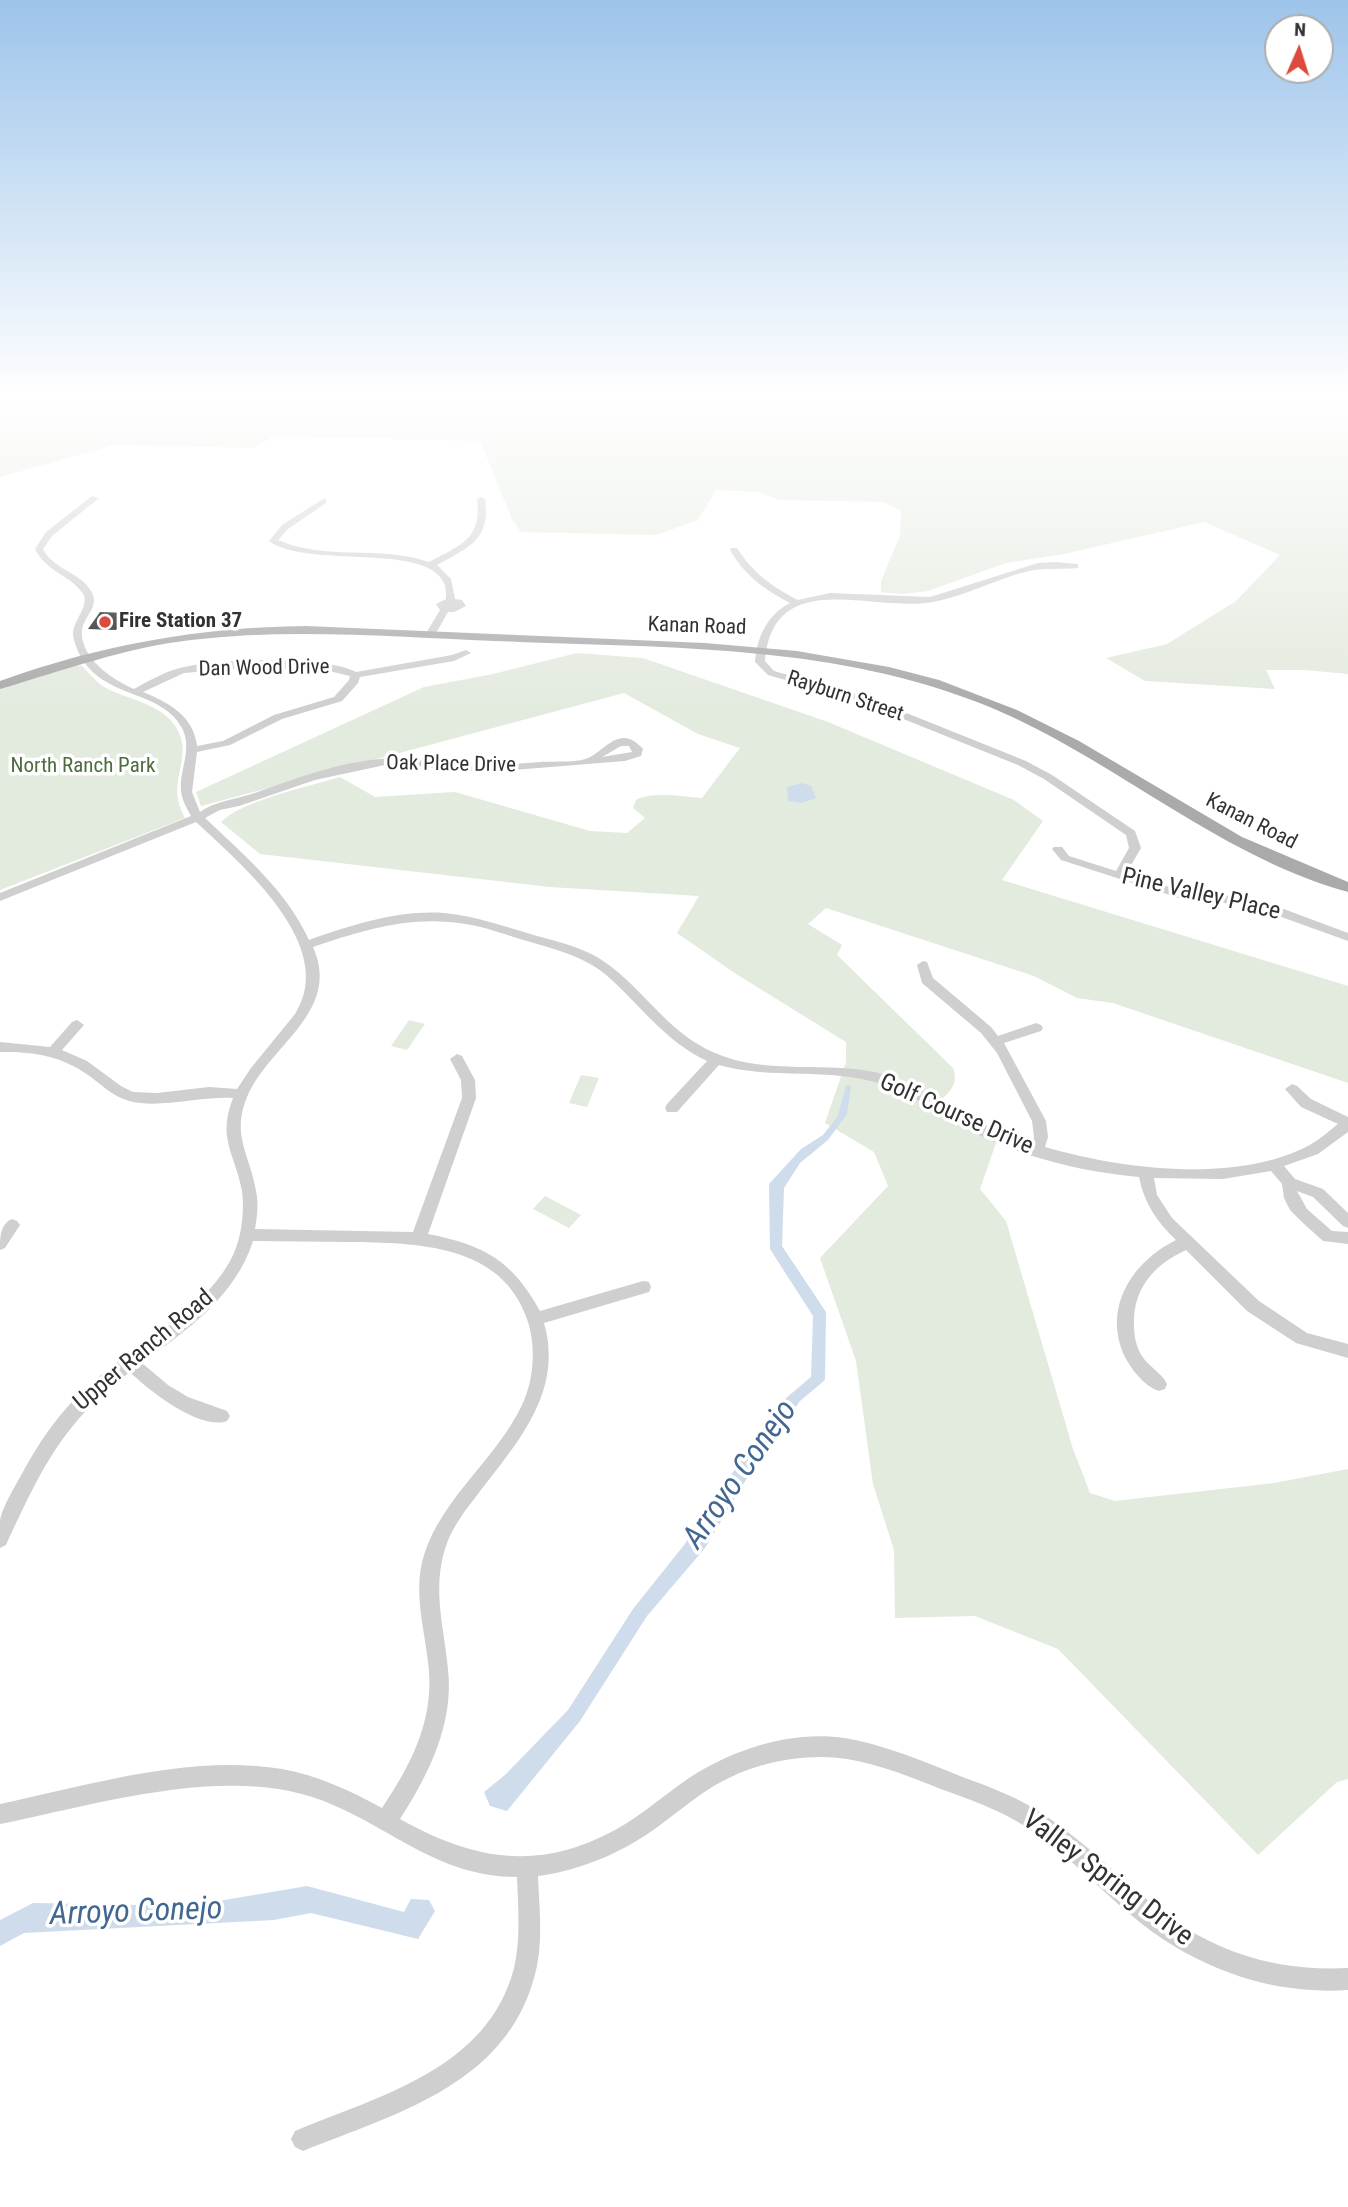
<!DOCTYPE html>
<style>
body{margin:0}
#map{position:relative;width:1348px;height:2207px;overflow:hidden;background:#fff;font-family:"Roboto Condensed",sans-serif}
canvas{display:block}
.north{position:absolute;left:1264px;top:14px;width:70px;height:70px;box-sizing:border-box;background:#fff;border:2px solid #adadad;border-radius:50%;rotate:3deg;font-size:19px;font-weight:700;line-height:28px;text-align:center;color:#323232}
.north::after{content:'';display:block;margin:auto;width:24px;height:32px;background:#de493e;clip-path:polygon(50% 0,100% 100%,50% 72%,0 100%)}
</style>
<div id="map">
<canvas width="1348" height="2207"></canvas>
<div class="north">N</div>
</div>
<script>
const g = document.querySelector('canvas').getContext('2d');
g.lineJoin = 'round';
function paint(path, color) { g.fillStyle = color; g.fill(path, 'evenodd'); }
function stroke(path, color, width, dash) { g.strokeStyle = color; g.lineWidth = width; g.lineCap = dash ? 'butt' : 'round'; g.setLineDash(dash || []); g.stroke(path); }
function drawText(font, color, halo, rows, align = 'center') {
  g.font = font + ' "Roboto Condensed",sans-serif'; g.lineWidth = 7; g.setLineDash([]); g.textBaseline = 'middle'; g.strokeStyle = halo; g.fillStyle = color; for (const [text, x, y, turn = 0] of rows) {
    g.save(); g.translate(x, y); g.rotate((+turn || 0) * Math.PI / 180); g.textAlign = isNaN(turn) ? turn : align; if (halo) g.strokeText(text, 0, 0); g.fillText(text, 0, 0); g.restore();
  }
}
paint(new Path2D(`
 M0,399H1348V674L1305,670H1266L1275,689L1145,681L1106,658L1167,644L1236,601L1280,555L1204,522L1064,554L1006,563L928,591L901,594L881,592V581L900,535L901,511L884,502L779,500L759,492L716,490L698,520L656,535L521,532L512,519L480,441L273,436L255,448L115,445L0,477Z
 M577,653L643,658L828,722L1014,800L1043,821L1002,880L1348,986V1083L1113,1003L1077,998L1034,976L826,908L808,924L842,945L837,955L953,1068C961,1088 943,1096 931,1110L996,1143L980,1189L1006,1221L1073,1449L1090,1493L1115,1501L1274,1483L1348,1469V1779L1337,1782L1258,1855L1058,1649L975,1616L895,1618L894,1550L873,1484L856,1361L820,1258L888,1186L874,1152L825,1123L846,1062V1042L736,974L677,933L699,896L550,887L260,854L221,822C241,801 310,786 340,777L375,797L455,792L590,831L627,833L645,818L633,808L636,800C655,791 682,797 702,798L740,748L698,734L624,693L201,806L196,792L424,687L493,674Z
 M68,664L82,666C90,674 96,682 106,688C131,701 166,704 179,733C192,761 165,783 185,818L0,890V688Z
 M409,1020L425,1024L407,1050L391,1046Z
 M581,1075L599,1078L587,1107L569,1103Z
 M545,1196L581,1215L569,1228L533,1209Z`), '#e3eade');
paint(new Path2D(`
 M802,783L811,786L816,798L802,803L788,801L787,787Z
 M848,1085L851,1087L847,1114L828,1140L800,1163L784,1188L782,1246L826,1312L825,1380L800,1401L761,1455L705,1548L647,1616L580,1721L507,1811L490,1806L484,1792L505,1775L568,1710L633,1609L684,1545L779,1404L811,1377L813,1316L770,1249L769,1184L801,1149L823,1135L838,1116L846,1086Z
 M307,1886L404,1912L411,1899L429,1900L435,1911L418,1939L311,1913L274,1920L24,1933L0,1946V1920L33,1903L189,1906Z`), '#cedcec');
paint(new Path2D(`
 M100,612L127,613L116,630L88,629Z`), '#191919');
paint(new Path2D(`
 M92,496L99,498L52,536L43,549C54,570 80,572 91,591C101,607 83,616 82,631C80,658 113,680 134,689C150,680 166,671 184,667C223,659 321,655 356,672L452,655L466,650L471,653L454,661L360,677L358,683L342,701L282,719L230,745L197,752L192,792L200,812C215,801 237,799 255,793C299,777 348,759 395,758C417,758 438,764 459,765C486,766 513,764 540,762C552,761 578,763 588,758C606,750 620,723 643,749L641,756L625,761L501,771H459L404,765H385L315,780L239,806L220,810L205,818C243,854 287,891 309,940C352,925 398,910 444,913C476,916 506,927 537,936C564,943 592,950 614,969C649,997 672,1035 715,1053C767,1076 828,1060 883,1074C917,1084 947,1105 978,1121C995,1131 1013,1137 1032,1144L1034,1137L1032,1121L997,1053L981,1033L922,983L917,965L923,961L927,962L933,978L991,1027L998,1036L1036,1023L1041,1025L1043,1028L1041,1031L1004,1043L1046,1121L1048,1137L1045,1147C1121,1169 1234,1184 1308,1146C1319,1140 1329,1131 1338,1124L1301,1107L1285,1089L1292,1084L1297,1086L1311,1099L1348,1117V1132L1318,1154L1284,1166L1295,1179L1323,1189L1348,1213V1228L1343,1226L1313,1197L1297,1191L1307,1209L1332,1231L1348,1232V1244L1323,1241L1303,1223L1290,1210L1284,1198L1282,1184L1271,1171L1223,1179L1154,1178L1157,1195L1172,1218L1259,1301L1307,1333L1348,1344V1358L1296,1343L1247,1311L1186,1250C1154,1265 1133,1288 1134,1325C1134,1335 1136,1347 1142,1356C1149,1367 1162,1373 1167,1384L1165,1389L1159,1391C1144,1386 1132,1370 1125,1357C1102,1308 1132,1262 1176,1240C1157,1222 1144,1203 1139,1177C1085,1172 1030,1159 981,1136C947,1120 918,1096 882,1084C829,1067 772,1080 719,1065L677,1112H667L665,1108L667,1104L707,1061C664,1041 640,1004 605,974C583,956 554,949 527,941C506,935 486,927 465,924C412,915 363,930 313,947C342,1012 269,1045 247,1097C231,1135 250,1155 256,1191C259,1204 257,1217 255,1229L413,1232L462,1098L461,1080L450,1059L457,1054L462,1056L475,1080L476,1098L428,1234C484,1245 512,1260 540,1311L643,1281L649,1282L651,1287L649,1292L544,1323C564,1392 517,1443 478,1494C466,1509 454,1525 447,1543C431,1587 444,1625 448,1669C454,1724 429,1774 400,1819C473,1860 538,1872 615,1830C642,1815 664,1795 689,1778C733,1749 792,1730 845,1738C885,1745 923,1761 960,1776C990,1787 1020,1798 1046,1816C1086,1843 1119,1877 1156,1907C1212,1952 1277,1972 1348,1968V1990C1273,1995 1201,1970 1142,1924C1103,1893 1070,1856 1029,1829C997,1807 958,1796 923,1782C890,1769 856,1757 821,1757C780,1757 739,1769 706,1791C685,1805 667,1821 646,1835C614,1856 576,1871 538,1876C539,1905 543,1936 537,1966C512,2083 400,2112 303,2151L295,2147L291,2139L295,2131C379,2096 488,2069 514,1968C521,1939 518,1906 517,1877C437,1877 390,1826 321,1800C226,1764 95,1805 0,1824V1804C91,1785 189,1754 282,1769C317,1775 351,1791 382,1808C410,1766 433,1723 429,1671C426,1632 412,1594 424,1555C443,1496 496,1460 522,1405C534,1380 536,1348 528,1322C503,1243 416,1243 348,1242C316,1242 285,1241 253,1241C235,1297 187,1330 142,1363L168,1385L188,1397L227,1411L230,1416L227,1421C200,1431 148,1390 130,1372C62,1423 41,1470 6,1545L0,1548C0,1539 0,1529 0,1521C2,1506 18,1482 25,1468C45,1432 69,1400 102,1374C145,1340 200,1312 229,1263C241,1243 245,1214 242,1191C235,1153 217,1139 233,1098C199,1096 160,1109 129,1101C112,1096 102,1085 88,1075C62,1056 32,1051 0,1052V1042L50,1047L72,1022L77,1020L84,1025L62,1050L87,1061L121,1086L133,1092L157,1093L209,1087L237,1089L251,1068L295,1014C339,946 241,864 196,822L0,901V893L191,816C187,808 182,801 181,791C179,770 193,749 182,728C159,685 91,702 74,640C69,622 88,612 84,595C71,575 46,572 35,549L46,532ZM245,668L325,670L350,676L349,680L334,697L274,715L223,741L197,746C194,716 168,702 143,692L184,673ZM621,746H629L632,752L602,757Z
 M481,497L485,499C491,540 469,547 437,565L451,579L455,599L462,600L466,606L454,612H448L435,635L430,638L425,635L440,610L436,604L446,599C446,594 446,587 444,583C426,542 306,569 269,541L282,525L323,499H326V503L288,529L278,540C325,561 381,545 429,562C460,545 482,540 477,499Z
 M731,548H737C753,573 771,586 798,600L830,593L930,597L1038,563L1056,562L1078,564V568C1060,570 1043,567 1025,572C994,580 965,596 933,602C873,613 773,565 765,661L774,671L869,698L1026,761L1052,775L1135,831L1141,848L1126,874L1180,890L1257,899L1348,933V941L1251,906L1179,898L1061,860L1052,849L1054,847H1062L1069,856L1116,871L1129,848L1126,835L1044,779L1018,765L861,702L768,675L755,662C757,637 767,615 790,603C764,589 745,576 730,550Z
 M12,1219L17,1221L20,1225L5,1248L0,1250C0,1238 0,1224 12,1219Z`), '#cfcfcf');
paint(new Path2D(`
 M306,626L705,643L797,651L889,667L939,680L1017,710L1079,741L1242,837L1348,882V892C1212,854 1107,752 977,702C825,643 656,648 495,641C394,637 292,628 191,640C124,648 65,670 0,689V681C100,645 200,627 306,626Z`), '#aaa');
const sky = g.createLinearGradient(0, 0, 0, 708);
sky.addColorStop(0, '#9dc4ea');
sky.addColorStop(0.56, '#fff');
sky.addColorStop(1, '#ffffff00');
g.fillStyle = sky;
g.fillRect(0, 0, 1348, 708);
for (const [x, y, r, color] of [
 [105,622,7,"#de493e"]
]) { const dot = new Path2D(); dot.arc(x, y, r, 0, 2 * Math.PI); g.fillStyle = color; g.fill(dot); stroke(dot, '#fff', 2.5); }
drawText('bold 21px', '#323232', '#fff', [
 ["Fire Station 37",119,622]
], 'left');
drawText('21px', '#323232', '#fff', [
 ["Kanan Road",697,627,2],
 ["Dan Wood Drive",264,669,-1],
 ["Rayburn Street",845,697,18],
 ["Oak Place Drive",451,765,1],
 ["Kanan Road",1251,822,27]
]);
drawText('21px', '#4f6c40', '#fff', [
 ["North Ranch Park",83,767]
]);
drawText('24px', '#323232', '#fff', [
 ["Pine Valley Place",1201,895,13],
 ["Golf Course Drive",956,1115,24],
 ["Upper Ranch Road",144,1351,-40]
]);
drawText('28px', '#323232', '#fff', [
 ["Valley Spring Drive",1107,1879,37]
]);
drawText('italic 32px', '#426791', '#fff', [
 ["Arroyo Conejo",741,1475,-55],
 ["Arroyo Conejo",136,1913,-2]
]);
</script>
